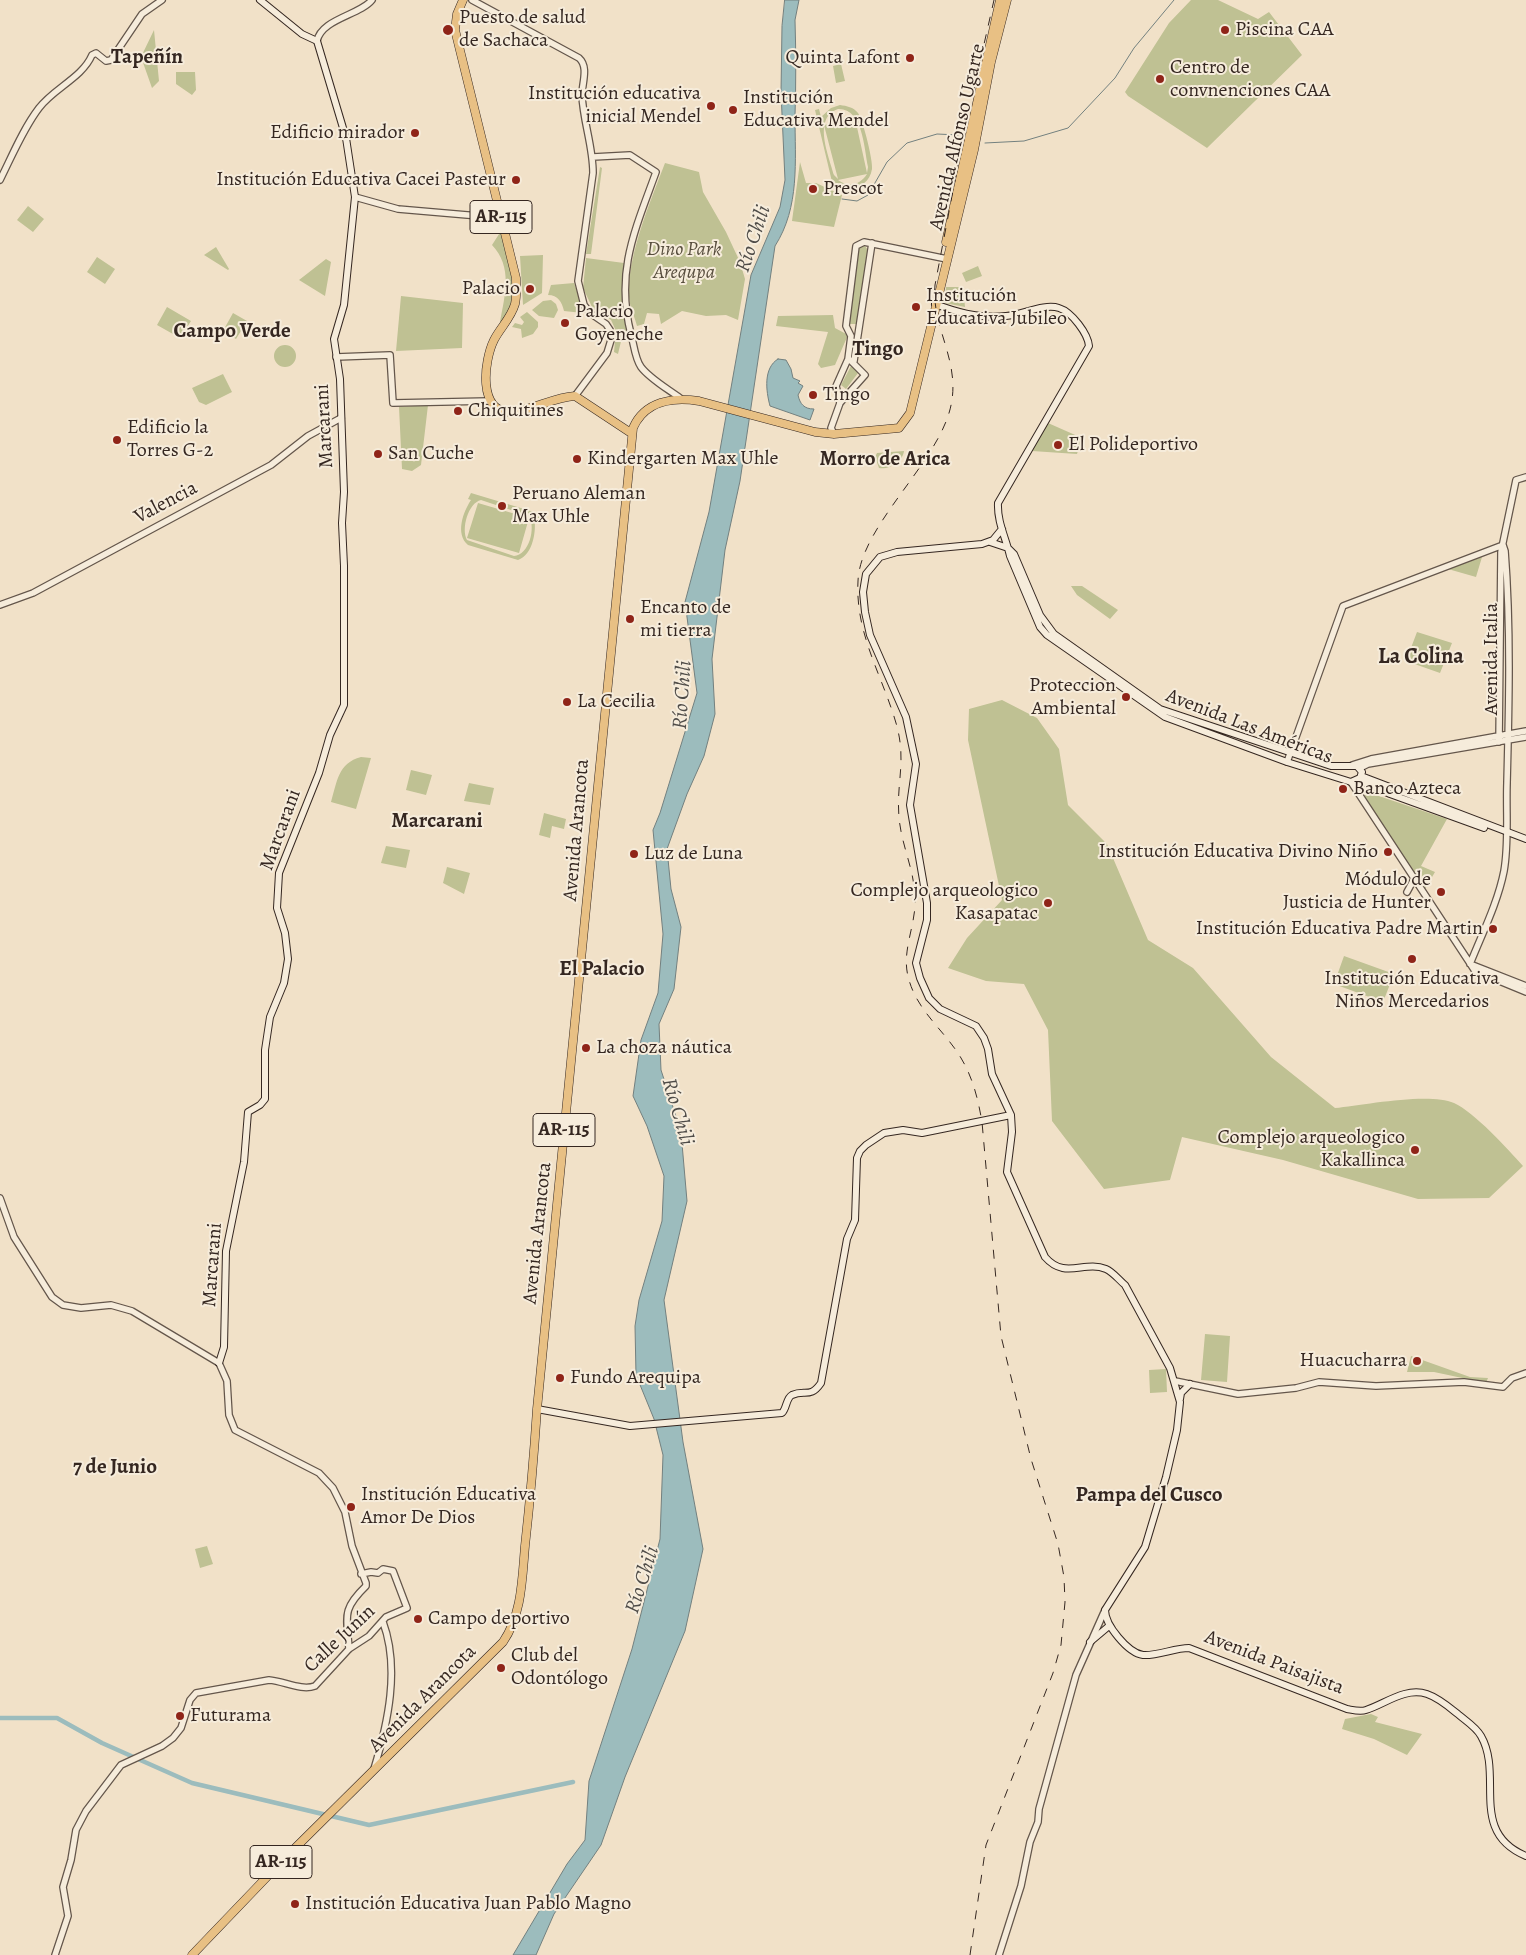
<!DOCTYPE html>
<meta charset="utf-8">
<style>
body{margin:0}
canvas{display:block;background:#f1e1c8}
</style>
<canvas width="1526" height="1955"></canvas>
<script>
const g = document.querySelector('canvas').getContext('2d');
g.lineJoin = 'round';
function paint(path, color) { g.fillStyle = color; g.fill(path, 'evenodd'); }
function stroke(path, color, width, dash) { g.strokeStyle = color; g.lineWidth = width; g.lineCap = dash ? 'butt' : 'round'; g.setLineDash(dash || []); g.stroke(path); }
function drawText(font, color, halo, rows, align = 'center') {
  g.font = font + ' Alegreya,serif'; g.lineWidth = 4; g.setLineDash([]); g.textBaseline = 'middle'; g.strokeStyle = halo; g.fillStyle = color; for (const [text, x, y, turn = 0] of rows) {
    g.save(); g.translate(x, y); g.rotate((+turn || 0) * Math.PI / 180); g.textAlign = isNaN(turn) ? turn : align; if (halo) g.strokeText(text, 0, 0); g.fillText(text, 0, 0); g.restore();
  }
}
paint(new Path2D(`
 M1191,0H1218L1258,19L1269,12L1302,55L1207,148L1128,96L1125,92L1169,23Z
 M154,30L159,81L152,88L141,57Z
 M841,64L845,81L836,83L833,66Z
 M176,72H195L196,90L192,95L176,84Z
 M840,105C847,106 853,107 858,113C863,120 873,160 872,169C869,187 851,192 836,184V188L833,186L815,110L819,109L821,117L831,108ZM838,109C863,108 864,148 868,167L867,173L855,118L824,125L838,179L834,175C829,156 812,118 838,109ZM867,174C860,185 849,188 838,180Z
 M800,162L806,183H816L842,195L834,227L792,221Z
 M665,163L699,172L703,192L726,232L740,262L745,279L738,320L726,315L706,316L682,311L661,324L659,314L647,313L644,324L637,326C635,319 632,311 630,304C623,265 651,200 665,163Z
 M600,167L602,168L591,254H586Z
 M28,206L44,219L33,232L17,220Z
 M501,231C510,265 522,289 503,323L500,322C505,295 513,267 492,245Z
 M864,245L868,250L858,324H849L859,248Z
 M216,247L229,269L228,270L204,255Z
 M543,255L542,293L523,305L520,256Z
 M97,257L115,269L105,284L87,272Z
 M586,258L624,263L622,290L628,332L623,333L618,354L614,352L616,331L611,320L593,309L583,288Z
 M326,259L331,262L325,296L299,280Z
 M978,266L982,276L966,282L962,273Z
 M574,283L584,311L583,313L564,311C562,302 558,295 548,295L551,285Z
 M946,287H963L965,307L945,303Z
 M401,296L463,303L462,348L396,351Z
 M551,300L556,304L558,310L554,318L539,316L532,310L543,301Z
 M167,307L191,321L180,338L157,325Z
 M527,312L538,322V327L533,334L522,338L521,329L512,327L515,323L522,325L524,322L520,317Z
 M233,313L247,321L236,339L223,331Z
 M833,315L835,328L848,335L835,365L821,368L818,364L828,332L776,326L778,316Z
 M274 356a11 11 0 1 1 22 0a11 11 0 1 1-22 0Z
 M851,366L858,373L846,389L841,385Z
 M223,374L232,392L206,405L199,402L192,388Z
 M428,405L421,465L412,471L402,469L399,407Z
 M1048,423L1082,438L1077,454L1032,451Z
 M904,451C903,461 890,470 879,468L875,457L877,453Z
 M471,493L544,515L543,519L534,517C537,530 533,555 518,560L468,545C455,534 463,512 471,500L468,499ZM481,500L529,516C536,528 529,555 514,556L467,540C461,529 468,503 481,500Z
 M478,503L529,518L519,553L467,538Z
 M1482,557L1476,577L1448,569Z
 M1071,586H1082L1118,610L1110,619L1077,595Z
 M1417,632L1452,643L1440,673L1406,661Z
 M1002,700L1037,718L1059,749L1068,805L1107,844L1148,940L1193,968L1271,1057L1335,1108C1364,1105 1429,1092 1454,1103C1474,1112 1508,1149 1523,1166L1489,1198L1418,1199L1283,1160L1182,1137L1170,1180L1104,1189L1052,1121L1048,1030L1024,984L986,981L948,968L967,938L1002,900L968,740L969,709Z
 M361,757L371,758L356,809L331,802C337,782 338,763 361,757Z
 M411,770L432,775L426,795L406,790Z
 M469,783L494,788L490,805L464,801Z
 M1367,792L1447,819L1421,866L1435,872L1425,889L1363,798Z
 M544,813L566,819L564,829L552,826L550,838L539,835Z
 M386,846L410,850L406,868L381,863Z
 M447,867L470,873L464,894L443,883Z
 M1344,956L1394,974L1383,1002L1334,984Z
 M1205,1334L1230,1336L1227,1382L1201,1380Z
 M1411,1356L1470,1377L1488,1378L1486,1383L1434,1372H1407Z
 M1166,1369L1167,1392L1150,1393L1149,1370Z
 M207,1546L213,1564L200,1568L195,1549Z
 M1371,1714L1378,1717L1375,1722L1422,1734L1407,1755L1374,1739L1342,1729L1345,1719Z`), '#bfc193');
const water = new Path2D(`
 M785,0H799L795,20C796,52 796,84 795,116C795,161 800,207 775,246L740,481L725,550L712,659L715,714L704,756L687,794L667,849L671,889L681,927L674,989L659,1024L661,1070L681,1132L687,1201L664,1300L683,1442L703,1549L685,1631L625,1777L601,1845L554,1914L536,1955H513L567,1864L585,1840L589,1781L632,1649L660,1539L663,1455L654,1419L636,1375L635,1326L639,1300L662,1221L664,1176L647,1126L633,1096L641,1040L658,993L663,934L653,830L660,813L697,693L685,602L709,512L751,275L780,207L785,180L781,92L782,26Z
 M778,359L786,360L791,369L793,378L800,381L798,383L803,386L798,395C800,404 804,409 814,409L810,420L770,406C766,391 763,368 778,359Z`);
paint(water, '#9cbcbd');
stroke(water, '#73807f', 1);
stroke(new Path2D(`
 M985,143L1024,141L1068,128L1115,78L1134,48L1174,0
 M842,199L857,201L868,195L887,162L907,143L937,134L958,135`), '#73807f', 1);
stroke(new Path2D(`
 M0,1718H57L102,1743L192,1783L369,1825L573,1782`), '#9cbcbd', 4.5);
const tertiary = new Path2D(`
 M472,0L579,58C589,67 582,83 582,95C583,121 593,146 593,173L578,281L584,305L590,313L606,324L610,330L611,340L607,353L575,396
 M317,41C321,19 360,15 372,0
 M593,157L630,155L656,172C635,230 615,272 631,334C634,345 635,359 641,367C650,379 668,389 680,398
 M0,180C12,156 23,129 39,108C54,88 82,78 92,55L96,53L106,61L111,60L142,14L162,0
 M355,197L398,209L479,216L503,226
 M336,357L390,355L393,403L489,401
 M854,361L872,243
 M840,403L836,386L848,359L851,336L846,326L856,246L864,242L947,259
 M834,434L831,428L840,403L865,375L850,360
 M0,605L33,593L271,465L308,436L341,418
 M1499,742L1501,552L1516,480L1526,477
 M1287,762L1343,606L1503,545
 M1352,765L1371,759L1526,731
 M1360,768L1368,764L1526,737
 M1351,782L1475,971L1526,992
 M1407,892L1414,879
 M1470,964C1482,934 1498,902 1504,871C1509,843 1506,812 1507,783C1509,706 1511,628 1505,551L1503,545
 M1470,964L1526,986
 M0,1198L14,1237L52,1297L63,1305L81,1308L111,1305L132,1311L219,1363L227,1381L229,1415L235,1430L319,1473L333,1488L345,1512L352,1546L366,1583V1586C341,1610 347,1617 349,1649
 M1175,1381L1238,1394L1296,1388L1319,1382L1376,1386L1464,1382L1503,1387L1512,1378L1526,1373
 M374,1769C388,1723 400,1668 383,1622
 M55,1955L68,1916L63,1887L71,1860L76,1830L86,1811L121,1765L162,1746L173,1738L181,1728L190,1700L196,1693L269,1680C284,1681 301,1691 315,1686L349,1649L369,1636L386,1617L407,1608L393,1571L383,1569L378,1573L371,1572L361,1574
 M999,1955L1021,1886L1030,1842L1038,1822L1039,1809L1076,1675L1105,1610`);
const secondary = new Path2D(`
 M935,304C956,312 984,319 1006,316C1022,315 1044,303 1059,308C1072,312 1088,334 1089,346L998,503C997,522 1006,538 1010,556L1040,627L1047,635L1165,717L1287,762L1351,782L1360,778L1362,772L1357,766H1331L1160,709L1054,634L1040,615L1014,554L1008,548L990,542
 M1002,529L993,540L982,544L897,552L880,557L866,574L863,592L865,612L870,635L906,717L916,764L910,805L927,903V920L916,963L920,978L929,998L940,1009L976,1026L984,1038L988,1049L992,1074L1011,1115L1012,1132L1007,1172L1045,1257C1065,1280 1084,1260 1106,1269C1113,1272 1119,1280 1125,1285L1170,1368L1180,1402L1177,1430L1166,1477L1145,1547L1105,1610C1105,1625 1128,1653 1143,1655C1158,1656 1174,1648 1189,1648L1347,1709C1353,1710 1360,1712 1366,1710C1385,1704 1405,1687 1427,1694C1439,1698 1449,1707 1459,1715C1466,1721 1476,1727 1481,1736C1504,1776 1468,1832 1526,1856
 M1361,776L1526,839
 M1359,780L1390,794L1484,828
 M219,1363L224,1347L226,1251L244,1162L248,1112L260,1105L265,1099V1050L270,1017L284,983L288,959L285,933L277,908L279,873L319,773L330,735L344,705V566L342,523L344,492L340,379L334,339L344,305L355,197L346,138L317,41L302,34L260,0
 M1180,1399L1181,1393L1190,1384
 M537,1409L630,1426L782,1413C787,1408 786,1398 792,1395C805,1389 810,1399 821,1383L847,1239L855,1220L857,1158L860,1151L866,1145L884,1133L903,1130L922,1133L1011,1115
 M1090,1642L1109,1626`);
const primary = new Path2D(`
 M463,0L457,14L455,30L516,278C516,286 517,295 515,304C511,318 500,328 494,340C484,360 477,414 512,412C533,410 554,397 575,396L631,433
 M946,242L1000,0
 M192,1955L286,1857L503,1642C522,1614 522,1580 525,1546C530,1501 534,1455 537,1409L633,428C645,401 673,397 699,401L815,432L834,434L899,428L910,413L974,150L991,62L1007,0`);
stroke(tertiary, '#64564b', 8);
stroke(secondary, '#352721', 8);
stroke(primary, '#352721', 9);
stroke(tertiary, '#f6ecdb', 5.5);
stroke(secondary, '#f6ecdb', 6);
stroke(primary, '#e8c084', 8);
stroke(new Path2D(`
 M970,1955L986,1845L1053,1673L1061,1645L1065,1602L1064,1577L1058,1544L1031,1459L1001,1336L982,1122C978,1099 973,1078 961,1058C945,1031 918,1012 909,980C900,951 917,925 915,896C914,869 901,844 899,817C896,782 907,761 896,723C882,675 855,633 858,581C860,528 933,467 949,413C964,364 931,330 935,285L964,133L994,0`), '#352721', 1, [9, 9]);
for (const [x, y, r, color] of [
 [448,30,6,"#8f2418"],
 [1225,30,5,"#8f2418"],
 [910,58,5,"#8f2418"],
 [1160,79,5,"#8f2418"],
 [711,106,5,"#8f2418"],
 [733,110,5,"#8f2418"],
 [415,133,5,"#8f2418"],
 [516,180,5,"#8f2418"],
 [813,189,5,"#8f2418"],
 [530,289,5,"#8f2418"],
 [916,307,5,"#8f2418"],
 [565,323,5,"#8f2418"],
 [813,395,5,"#8f2418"],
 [458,411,5,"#8f2418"],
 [117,440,5,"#8f2418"],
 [1058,445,5,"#8f2418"],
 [378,454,5,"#8f2418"],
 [577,459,5,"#8f2418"],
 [502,506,5,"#8f2418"],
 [630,619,5,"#8f2418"],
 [1126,697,5,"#8f2418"],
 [567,702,5,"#8f2418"],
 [1343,789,5,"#8f2418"],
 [1388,852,5,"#8f2418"],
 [634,854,5,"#8f2418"],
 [1441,892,5,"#8f2418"],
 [1048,903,5,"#8f2418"],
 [1493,929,5,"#8f2418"],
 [1412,959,5,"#8f2418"],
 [586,1048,5,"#8f2418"],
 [1415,1150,5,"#8f2418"],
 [1417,1361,5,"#8f2418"],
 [560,1378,5,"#8f2418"],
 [351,1507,5,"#8f2418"],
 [418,1619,5,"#8f2418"],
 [501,1668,5,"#8f2418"],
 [180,1716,5,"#8f2418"],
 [295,1904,5,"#8f2418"]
]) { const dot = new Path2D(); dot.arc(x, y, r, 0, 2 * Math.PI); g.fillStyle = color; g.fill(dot); stroke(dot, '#f6ecdb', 2); }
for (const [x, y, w] of [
 [501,217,62],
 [564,1130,62],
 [281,1862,62]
]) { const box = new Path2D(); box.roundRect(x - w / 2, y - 16.5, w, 33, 4); g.fillStyle = '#f6ecdb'; g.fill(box); stroke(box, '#352721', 1); }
drawText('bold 19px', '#352721', null, [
 ["AR-115",501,217],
 ["AR-115",564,1130],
 ["AR-115",281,1862]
]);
drawText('20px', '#352721', '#f6ecdb', [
 ["Puesto de salud",459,18],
 ["de Sachaca",459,41],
 ["Piscina CAA",1235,30],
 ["Quinta Lafont",900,58,"right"],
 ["Centro de",1170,68],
 ["convnenciones CAA",1170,91],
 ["Institución educativa",701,94,"right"],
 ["inicial Mendel",701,117,"right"],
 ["Institución",743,98],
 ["Educativa Mendel",743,121],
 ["Edificio mirador",405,133,"right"],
 ["Institución Educativa Cacei Pasteur",506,180,"right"],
 ["Prescot",823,189],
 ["Palacio",520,289,"right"],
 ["Institución",926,296],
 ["Educativa Jubileo",926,319],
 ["Palacio",575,312],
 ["Goyeneche",575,335],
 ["Tingo",823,395],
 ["Chiquitines",468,411],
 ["Edificio la",127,428],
 ["Torres G-2",127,451],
 ["El Polideportivo",1068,445],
 ["San Cuche",388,454],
 ["Kindergarten Max Uhle",587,459],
 ["Peruano Aleman",512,494],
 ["Max Uhle",512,517],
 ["Encanto de",640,608],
 ["mi tierra",640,631],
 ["Proteccion",1116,686,"right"],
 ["Ambiental",1116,709,"right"],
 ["La Cecilia",577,702],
 ["Banco Azteca",1353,789],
 ["Institución Educativa Divino Niño",1378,852,"right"],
 ["Luz de Luna",644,854],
 ["Módulo de",1431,880,"right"],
 ["Justicia de Hunter",1431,903,"right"],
 ["Complejo arqueologico",1038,891,"right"],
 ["Kasapatac",1038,914,"right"],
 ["Institución Educativa Padre Martin",1483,929,"right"],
 ["Institución Educativa",1412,979,"center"],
 ["Niños Mercedarios",1412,1002,"center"],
 ["La choza náutica",596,1048],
 ["Complejo arqueologico",1405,1138,"right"],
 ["Kakallinca",1405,1161,"right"],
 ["Huacucharra",1407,1361,"right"],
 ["Fundo Arequipa",570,1378],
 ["Institución Educativa",361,1495],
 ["Amor De Dios",361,1518],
 ["Campo deportivo",428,1619],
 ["Club del",511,1656],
 ["Odontólogo",511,1679],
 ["Futurama",190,1716],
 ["Institución Educativa Juan Pablo Magno",305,1904]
], 'left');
drawText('20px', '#352721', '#f6ecdb', [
 ["Avenida Alfonso Ugarte",958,137,-77],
 ["Marcarani",325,426,-93],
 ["Valencia",166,503,-28],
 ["Avenida Italia",1492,659,-90],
 ["Avenida Las Américas",1249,727,21],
 ["Marcarani",281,830,-70],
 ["Avenida Arancota",577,830,-85],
 ["Avenida Arancota",538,1233,-84],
 ["Marcarani",213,1265,-86],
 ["Calle Junín",340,1639,-43],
 ["Avenida Paisajista",1274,1663,21],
 ["Avenida Arancota",423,1699,-45]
]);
drawText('italic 20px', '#584e3e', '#f6ecdb', [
 ["Dino Park",684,250],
 ["Arequpa",684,273]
]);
drawText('bold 21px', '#352721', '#f6ecdb', [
 ["Tapeñín",147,58],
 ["Campo Verde",232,332],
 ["Tingo",878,350],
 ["Morro de Arica",885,460],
 ["Marcarani",437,822],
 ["El Palacio",602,970],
 ["7 de Junio",115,1468],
 ["Pampa del Cusco",1149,1496]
]);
drawText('italic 21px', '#4f4c48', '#f6ecdb', [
 ["Río Chili",754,239,-71],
 ["Río Chili",683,695,-86],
 ["Río Chili",677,1112,74],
 ["Río Chili",643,1580,-72]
]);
drawText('bold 22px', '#352721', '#f6ecdb', [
 ["La Colina",1421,658]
]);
</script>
